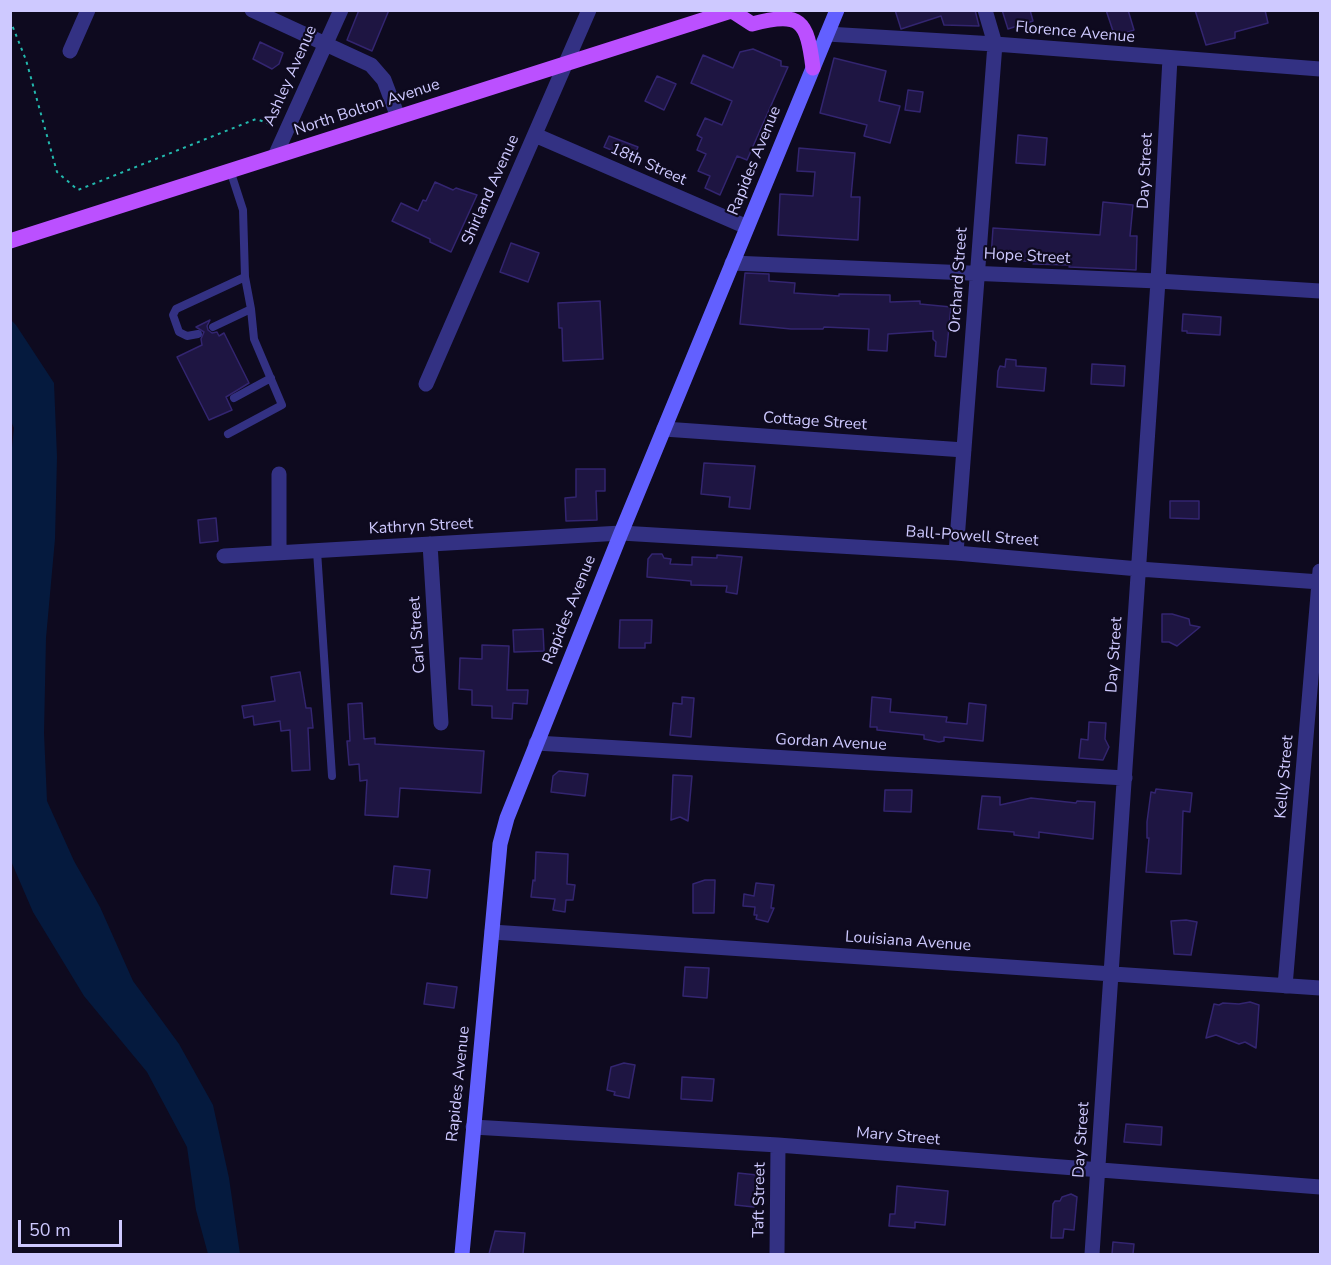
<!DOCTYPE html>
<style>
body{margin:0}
#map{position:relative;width:1331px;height:1265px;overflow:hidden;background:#0e0a1f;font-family:"Nunito Sans",sans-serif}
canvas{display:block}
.frame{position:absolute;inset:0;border:12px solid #cec9ff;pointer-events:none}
.scale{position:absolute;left:18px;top:1220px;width:104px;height:27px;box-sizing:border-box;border:3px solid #cec9ff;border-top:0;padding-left:8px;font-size:18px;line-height:21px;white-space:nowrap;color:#cec9ff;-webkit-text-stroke:4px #0e0a1f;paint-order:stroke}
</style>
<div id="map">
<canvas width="1331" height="1265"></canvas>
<div class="frame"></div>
<div class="scale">50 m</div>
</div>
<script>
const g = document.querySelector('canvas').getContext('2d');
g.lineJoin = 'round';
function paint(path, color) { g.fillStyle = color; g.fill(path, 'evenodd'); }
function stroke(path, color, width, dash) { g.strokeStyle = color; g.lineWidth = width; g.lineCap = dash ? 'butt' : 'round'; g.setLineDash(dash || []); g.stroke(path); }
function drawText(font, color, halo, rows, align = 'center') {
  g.font = font + ' "Nunito Sans",sans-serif'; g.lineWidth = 4.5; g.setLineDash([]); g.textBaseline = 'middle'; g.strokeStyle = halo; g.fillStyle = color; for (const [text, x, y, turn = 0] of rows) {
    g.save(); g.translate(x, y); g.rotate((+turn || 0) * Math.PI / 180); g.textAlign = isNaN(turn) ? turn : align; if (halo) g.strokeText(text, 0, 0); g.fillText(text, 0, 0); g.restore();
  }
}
paint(new Path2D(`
 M11,320L16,325L54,383L57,457L55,539L46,638L44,733L47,801L74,861L100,907L133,981L179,1044L213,1105L229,1178L240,1254H208L196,1210L187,1147L147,1072L84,996L33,912L11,861L10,466L14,428L10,419Z`), '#051a3e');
const building = new Path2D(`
 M359,10H389L372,51L347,40Z
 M895,10H975L979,26L944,25L941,16L901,29Z
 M1002,10H1030L1033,21L1008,29Z
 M1106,10H1128L1134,30L1115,37Z
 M1195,10H1265L1268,23L1235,32V38L1206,45Z
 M260,42L283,53L279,64L272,69L253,59Z
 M753,49L781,61V66L788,67L747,160L737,156L720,195L705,188L710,176L698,171L706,154L697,150L702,138L697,135L705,118L722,125L732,101L691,83L703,55L733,68L740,52Z
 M834,58L886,71L879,101L900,106L890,143L864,136L867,125L820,113Z
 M657,76L676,84L664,110L645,101Z
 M908,90L923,92L920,112L905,110Z
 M1018,135L1047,138L1045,165L1016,163Z
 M609,136L638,147L633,159L604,147Z
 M799,148L855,153L851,197H860L858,240L778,235L780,194L813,196L815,172L797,171Z
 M435,182L453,190L456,188L477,195L451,252L430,242V239L392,221L401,203L418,211L423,200L426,201Z
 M1103,202L1133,205L1130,236H1137L1136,270L1069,267L1070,265L1033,264L1034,262L991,258L993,228L1100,235Z
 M511,243L539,253L528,282L500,272Z
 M745,273L769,274V281L795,283L794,293L839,296V294L890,295V302L920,301V304L951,307L946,357L935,356L936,342L933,339V331L888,334L887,351L868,350L869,329L824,327L823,329H791L740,324Z
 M600,301L603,359L563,361L562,328H559L558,303Z
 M1183,314L1221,317L1220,335L1187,333V331H1182Z
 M210,320L207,326L208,330L212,333L217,332L219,336L224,333L249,383L226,397L232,410L209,420L177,357L202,345L201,339L204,332L196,327Z
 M1006,359L1016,360V366L1046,368L1044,391L997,387L998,371L1000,366L1005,367Z
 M1092,364L1125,366L1124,386L1091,384Z
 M704,463L755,466L750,509L729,507L730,497L701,494Z
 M576,469H605V491H596L597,520L566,521L565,498L576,497Z
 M1170,501H1199V519L1170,518Z
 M216,518L218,541L200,543L198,520Z
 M652,554H662L664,558L671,559L670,564L692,565V557L717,558V555L742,557L737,594L726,592L727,586L691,585V581L647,577L648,559Z
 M1162,614H1172L1189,619L1190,625L1200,627L1177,646L1169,642H1162Z
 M620,620H652L651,643H645V648H619Z
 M543,629L544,651L514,652L513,630Z
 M482,645L509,646L507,690H528L527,704L513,703L512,719L492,718V706L472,705V690L459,689L460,658L482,659Z
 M300,672L306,708H311L313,728H308L310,770L292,771L290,730L281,731L280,721L254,725L253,716L244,718L242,706L275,701L271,677Z
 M682,697L694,698L691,737L670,735L673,703L682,704Z
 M872,697L891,699L890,712L947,717L946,722L967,724L969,703L986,705L983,741L944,737V741L939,742L924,739V735L877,730V727H870Z
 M362,703L364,739L375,738V744L484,751L481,793L400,788L398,817L365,815L367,780L360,781L359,764L349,765L347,741H350L348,704Z
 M1089,722L1106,723L1105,739L1109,747L1103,760L1079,758L1081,739L1088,740Z
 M559,771L588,774L585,796L551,792L553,776Z
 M673,775L692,776L688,821L680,817L671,820Z
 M1156,789L1192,793L1190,812L1183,811L1181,874L1146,872L1149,838H1147V822L1151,792L1155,793Z
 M885,790H912L911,812L884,811Z
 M982,796L1000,797V805L1031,798L1076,803L1077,801L1095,802L1093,839L1039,832V838L1014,835V832L978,829Z
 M536,852L568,854L567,884L575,885L573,900H566L565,912L553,910L555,899L531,897L533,880L535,881Z
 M394,866L430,870L427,898L391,894Z
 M705,880H715L714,913H693V884Z
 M756,883L774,885L771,908H774L768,922L756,919L757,915H754L755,907L743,906L744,894L754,896Z
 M1186,920L1197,922L1191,955L1174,954L1171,921Z
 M685,967L709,968L707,998L683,996Z
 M427,983L457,987L454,1008L424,1004Z
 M1250,1002L1259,1005L1256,1048L1245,1042L1239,1044L1216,1035L1206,1038L1214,1004L1219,1005L1223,1003L1239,1004Z
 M624,1063L635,1065L629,1098L614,1095L615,1092L607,1090L611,1067Z
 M682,1077L714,1079L712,1101L681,1099Z
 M1126,1124L1162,1127L1161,1145L1124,1142Z
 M738,1173L757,1175L754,1207L735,1205Z
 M897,1186L948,1191L945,1225L915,1222V1228L889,1226L890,1214H895Z
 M1071,1194L1077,1197L1074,1230L1064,1229L1063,1238H1051L1053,1204L1055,1201H1060L1062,1197Z
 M495,1231L525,1233L523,1254H489Z
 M1113,1242L1134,1244L1133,1254H1112Z`);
paint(building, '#1e1542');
stroke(building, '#332570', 1.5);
stroke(new Path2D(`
 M10,20L26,60L57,172L78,190L256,119L273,125`), '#23b9ae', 2, [3, 4.5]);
stroke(new Path2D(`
 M213,327L251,309L245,277
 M198,334L187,336L179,332L173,315L176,309L245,277L243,210L230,170
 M234,398L271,378
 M228,434L282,405L254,339L251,309
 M317,551L332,776`), '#333183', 8);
stroke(new Path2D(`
 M252,10L371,65L384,80L398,117
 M827,34L995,44L1320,69
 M70,51L88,10
 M535,135L747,227
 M275,156L341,10
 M732,263L1158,281L1320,291
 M426,384L589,10
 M664,429L964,450
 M430,544L441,723
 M279,553V474
 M956,553L995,44L985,10
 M224,556L621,533L956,553L1139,569L1320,582
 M536,743L1125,778
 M492,932L1320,988
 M1285,986L1320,571
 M473,1127L778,1145L1320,1187
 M777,1254L778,1145
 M1092,1254L1158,281L1170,58`), '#333183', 15);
stroke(new Path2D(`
 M462,1254L500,844L507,818L621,533L837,10`), '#6260ff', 15);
stroke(new Path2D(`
 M732,11L752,24C801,11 807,20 813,68
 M10,241L734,10`), '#bb50ff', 15);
drawText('16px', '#cec9ff', '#0e0a1f', [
 ["Florence Avenue",1075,33,5],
 ["Ashley Avenue",291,76,-66],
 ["North Bolton Avenue",367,108,-18],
 ["Rapides Avenue",755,161,-68],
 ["18th Street",648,165,24],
 ["Day Street",1146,171,-87],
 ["Shirland Avenue",491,190,-66],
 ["Hope Street",1027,257,3],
 ["Orchard Street",959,280,-86],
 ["Cottage Street",815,422,4],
 ["Kathryn Street",421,527,-3],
 ["Ball-Powell Street",972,537,4],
 ["Rapides Avenue",570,610,-68],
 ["Carl Street",418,635,-94],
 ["Day Street",1115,655,-86],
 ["Gordan Avenue",831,743,3],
 ["Kelly Street",1285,777,-85],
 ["Louisiana Avenue",908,942,4],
 ["Rapides Avenue",459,1084,-84],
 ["Mary Street",898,1137,5],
 ["Day Street",1082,1140,-86],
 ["Taft Street",760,1200,-89]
]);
</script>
